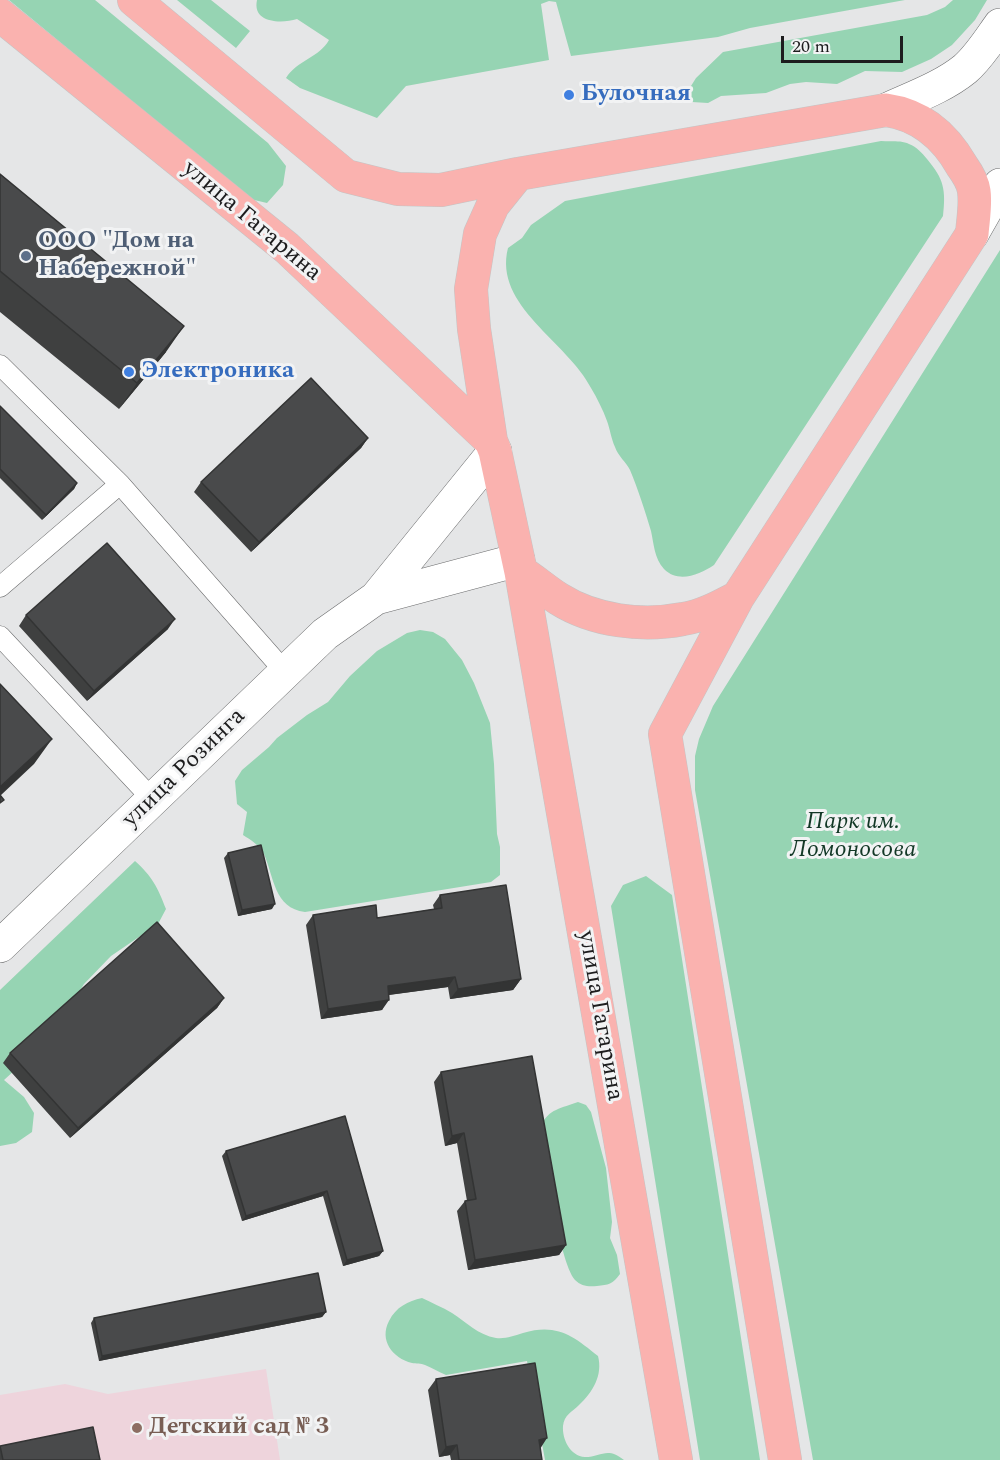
<!DOCTYPE html>
<meta charset="utf-8">
<style>
body{margin:0}
#map{position:relative;width:1000px;height:1460px;overflow:hidden;background:#e5e6e7;font-family:Spectral,serif}
canvas{display:block}
.scale{position:absolute;left:781px;top:36px;width:122px;height:27px;box-sizing:border-box;border:3px solid #1d1d1e;border-top:0;padding-left:8px;font-size:18px;line-height:21px;white-space:nowrap;color:#1d1d1e;-webkit-text-stroke:4px #f2f3f4;paint-order:stroke}
</style>
<div id="map">
<canvas width="1000" height="1460"></canvas>
<div class="scale">20 m</div>
</div>
<script>
const g = document.querySelector('canvas').getContext('2d');
g.lineJoin = 'round';
function paint(path, color) { g.fillStyle = color; g.fill(path, 'evenodd'); }
function stroke(path, color, width, dash) { g.strokeStyle = color; g.lineWidth = width; g.lineCap = dash ? 'butt' : 'round'; g.setLineDash(dash || []); g.stroke(path); }
function drawText(font, color, halo, rows, align = 'center') {
  g.font = font + ' Spectral,serif'; g.lineWidth = 6; g.setLineDash([]); g.textBaseline = 'middle'; g.strokeStyle = halo; g.fillStyle = color; for (const [text, x, y, turn = 0] of rows) {
    g.save(); g.translate(x, y); g.rotate((+turn || 0) * Math.PI / 180); g.textAlign = isNaN(turn) ? turn : align; if (halo) g.strokeText(text, 0, 0); g.fillText(text, 0, 0); g.restore();
  }
}
paint(new Path2D(`
 M266,1369L280,1460H0V1395L65,1384L108,1394Z`), '#eed4dc');
paint(new Path2D(`
 M9,0H95L268,143L286,166L283,185L267,203L250,199Z
 M177,0H211L250,31L236,48Z
 M257,0H905L750,28L718,37L571,56L556,2L549,1L541,4L549,60L406,86L377,118L300,88L286,78C296,61 320,57 329,40L297,19C281,24 252,23 257,0Z
 M953,0H987L975,20L952,45L931,59L902,72L865,71L837,84L806,82L790,84L766,93L721,96L708,103L692,102L686,94L696,78L723,52L927,15L945,7Z
 M881,141C890,142 901,140 909,144C917,147 922,153 927,159C944,179 946,190 943,216L714,565C700,574 679,584 664,569C654,558 654,544 651,531C645,511 638,489 630,470C626,462 618,456 615,447C611,438 610,429 607,421C603,410 597,398 591,388C568,342 493,306 508,248L522,238L531,225L565,201Z
 M1000,250V1460H813L695,790V756L699,739L713,706Z
 M420,630L433,632L445,639L462,660L474,683L490,723L494,764L497,834L500,847V875L491,882L305,912C274,908 274,877 264,854C259,845 251,840 243,835L247,812L237,804L235,781L242,770L269,747L277,738L307,715L328,702L350,676L377,651L407,633Z
 M135,861C152,876 158,888 166,909L158,924L111,956L84,984L50,1038L4,1080L24,1097L34,1113L32,1132L16,1143L0,1146V990Z
 M646,876L672,895L760,1460H700L611,906L623,885Z
 M578,1102L586,1105L591,1112L606,1168L612,1222L610,1238L617,1255L620,1274C613,1284 608,1285 597,1286C588,1287 581,1286 575,1280C558,1259 546,1157 541,1126C548,1109 562,1108 578,1102Z
 M422,1298C432,1303 442,1307 452,1313C466,1322 478,1335 496,1338C506,1339 513,1336 523,1333C557,1323 573,1336 598,1356C603,1375 593,1392 579,1405C572,1412 564,1415 563,1426C562,1439 570,1456 585,1457C601,1457 607,1446 624,1460H545L527,1361L446,1375C438,1372 433,1368 425,1365C421,1363 416,1364 412,1363C392,1358 379,1340 389,1321C396,1307 408,1301 422,1298Z`), '#96d4b3');
const service = new Path2D(`
 M0,365L120,484L286,673
 M0,587L120,484
 M0,636L153,800`);
const tertiary = new Path2D(`
 M376,598L518,560
 M0,946L325,634L376,598L495,451`);
const secondary = new Path2D(`
 M886,110C912,98 943,87 965,69C979,57 990,39 1000,25
 M972,234L1000,185`);
const primary = new Path2D(`
 M134,0L346,176L398,189L441,190L518,174
 M0,15L287,248L491,441
 M886,110C921,115 945,136 962,166C967,173 973,183 974,191C976,205 973,220 972,234L738,597C721,606 703,616 683,619C642,627 594,621 559,599C546,591 534,580 521,572L495,451L491,441L474,329L471,289L480,234L493,205L518,174Z
 M521,572L676,1460
 M738,597L665,734L785,1460`);
stroke(service, '#6c6d6e', 21);
stroke(tertiary, '#6c6d6e', 34);
stroke(secondary, '#6c6d6e', 34);
stroke(primary, '#c4c4c4', 34);
stroke(service, '#fff', 20);
stroke(tertiary, '#fff', 33);
stroke(secondary, '#fff', 33);
stroke(primary, '#fab2af', 33);
paint(new Path2D(`
 M0,174L166,352L119,409L0,312Z
 M0,406L77,483L74,489L42,520L0,478Z
 M368,438L361,448L251,552L194,492L201,482Z
 M26,615L168,629L87,701L19,626Z
 M228,853L272,909L238,916L224,858Z
 M440,895L521,979L513,990L450,999L448,987L389,995L382,1010L321,1019L306,925L313,915L377,918L434,909L433,905Z
 M224,998L217,1008L70,1138L3,1063L10,1053Z
 M441,1072L566,1245L559,1255L468,1270L457,1211L465,1201H467L457,1143L445,1146L434,1082Z
 M345,1116L383,1251L379,1256L343,1266L323,1196L242,1221L222,1156L226,1151Z
 M326,1312L322,1317L99,1361L91,1323L94,1318Z
 M436,1379L540,1448L542,1460H451L450,1455L439,1457L428,1390Z
 M0,1446L100,1460H0Z`), '#3f4040');
paint(new Path2D(`
 M184,326L166,352L119,409L137,383Z
 M368,438L361,448L251,552L259,542Z
 M77,483L74,489L42,520L46,515Z
 M175,619L168,629L87,701L94,691Z
 M52,739L34,764L0,796V787Z
 M275,904L272,909L238,916L242,910Z
 M455,977L448,987L380,996L388,986Z
 M521,979L513,990L450,999L458,989Z
 M224,998L217,1008L70,1138L78,1128Z
 M389,1000L382,1010L321,1019L328,1009Z
 M464,1133L457,1143L445,1146L452,1136Z
 M327,1191L323,1196L242,1221L246,1216Z
 M566,1245L559,1255L468,1270L475,1260Z
 M383,1251L379,1256L343,1266L347,1260Z
 M326,1312L322,1317L99,1361L102,1356Z
 M547,1438L540,1449L539,1440Z
 M457,1445L450,1455L439,1457L446,1447Z`), '#333434');
const building = new Path2D(`
 M0,174L184,326L137,383L0,271Z
 M311,378L368,438L259,542L201,482Z
 M0,406L77,483L46,515L0,469Z
 M107,543L175,619L94,691L26,615Z
 M0,684L52,739L0,787Z
 M0,795L4,800L0,803Z
 M261,845L275,904L242,910L228,853Z
 M506,885L521,979L458,989L455,977L388,986L389,1000L328,1009L313,915L376,905L377,918L442,908L440,895Z
 M157,922L224,998L78,1128L10,1053Z
 M532,1056L566,1245L475,1260L465,1201L476,1199L464,1133L452,1136L441,1072Z
 M345,1116L383,1251L347,1260L327,1191L246,1216L226,1151Z
 M318,1273L326,1312L102,1356L94,1318Z
 M535,1363L547,1438L539,1440L542,1460H459L457,1445L446,1447L436,1379Z
 M93,1427L100,1460H3L0,1446Z`);
paint(building, '#494a4b');
stroke(building, '#333434', 1.5);
for (const [x, y, r, color] of [
 [569,95,6,"#3f7fe0"],
 [26,256,6,"#5c6f8a"],
 [129,372,6,"#3f7fe0"],
 [137,1428,6,"#8d6e63"]
]) { const dot = new Path2D(); dot.arc(x, y, r, 0, 2 * Math.PI); g.fillStyle = color; g.fill(dot); stroke(dot, '#f2f3f4', 2); }
drawText('bold 24px', '#366cbe', '#f2f3f4', [
 ["Булочная",581,95],
 ["Электроника",141,372]
], 'left');
drawText('24px', '#1d1d1e', '#f2f3f4', [
 ["улица Гагарина",251,222,40],
 ["улица Розинга",185,769,-44],
 ["улица Гагарина",599,1016,80]
]);
drawText('bold 24px', '#4e5e75', '#f2f3f4', [
 ["ООО \"Дом на",38,242],
 ["Набережной\"",38,270]
], 'left');
drawText('italic 24px', '#123826', '#f2f3f4', [
 ["Парк им.",853,823],
 ["Ломоносова",853,851]
]);
drawText('bold 24px', '#785e54', '#f2f3f4', [
 ["Детский сад № 3",149,1428]
], 'left');
</script>
